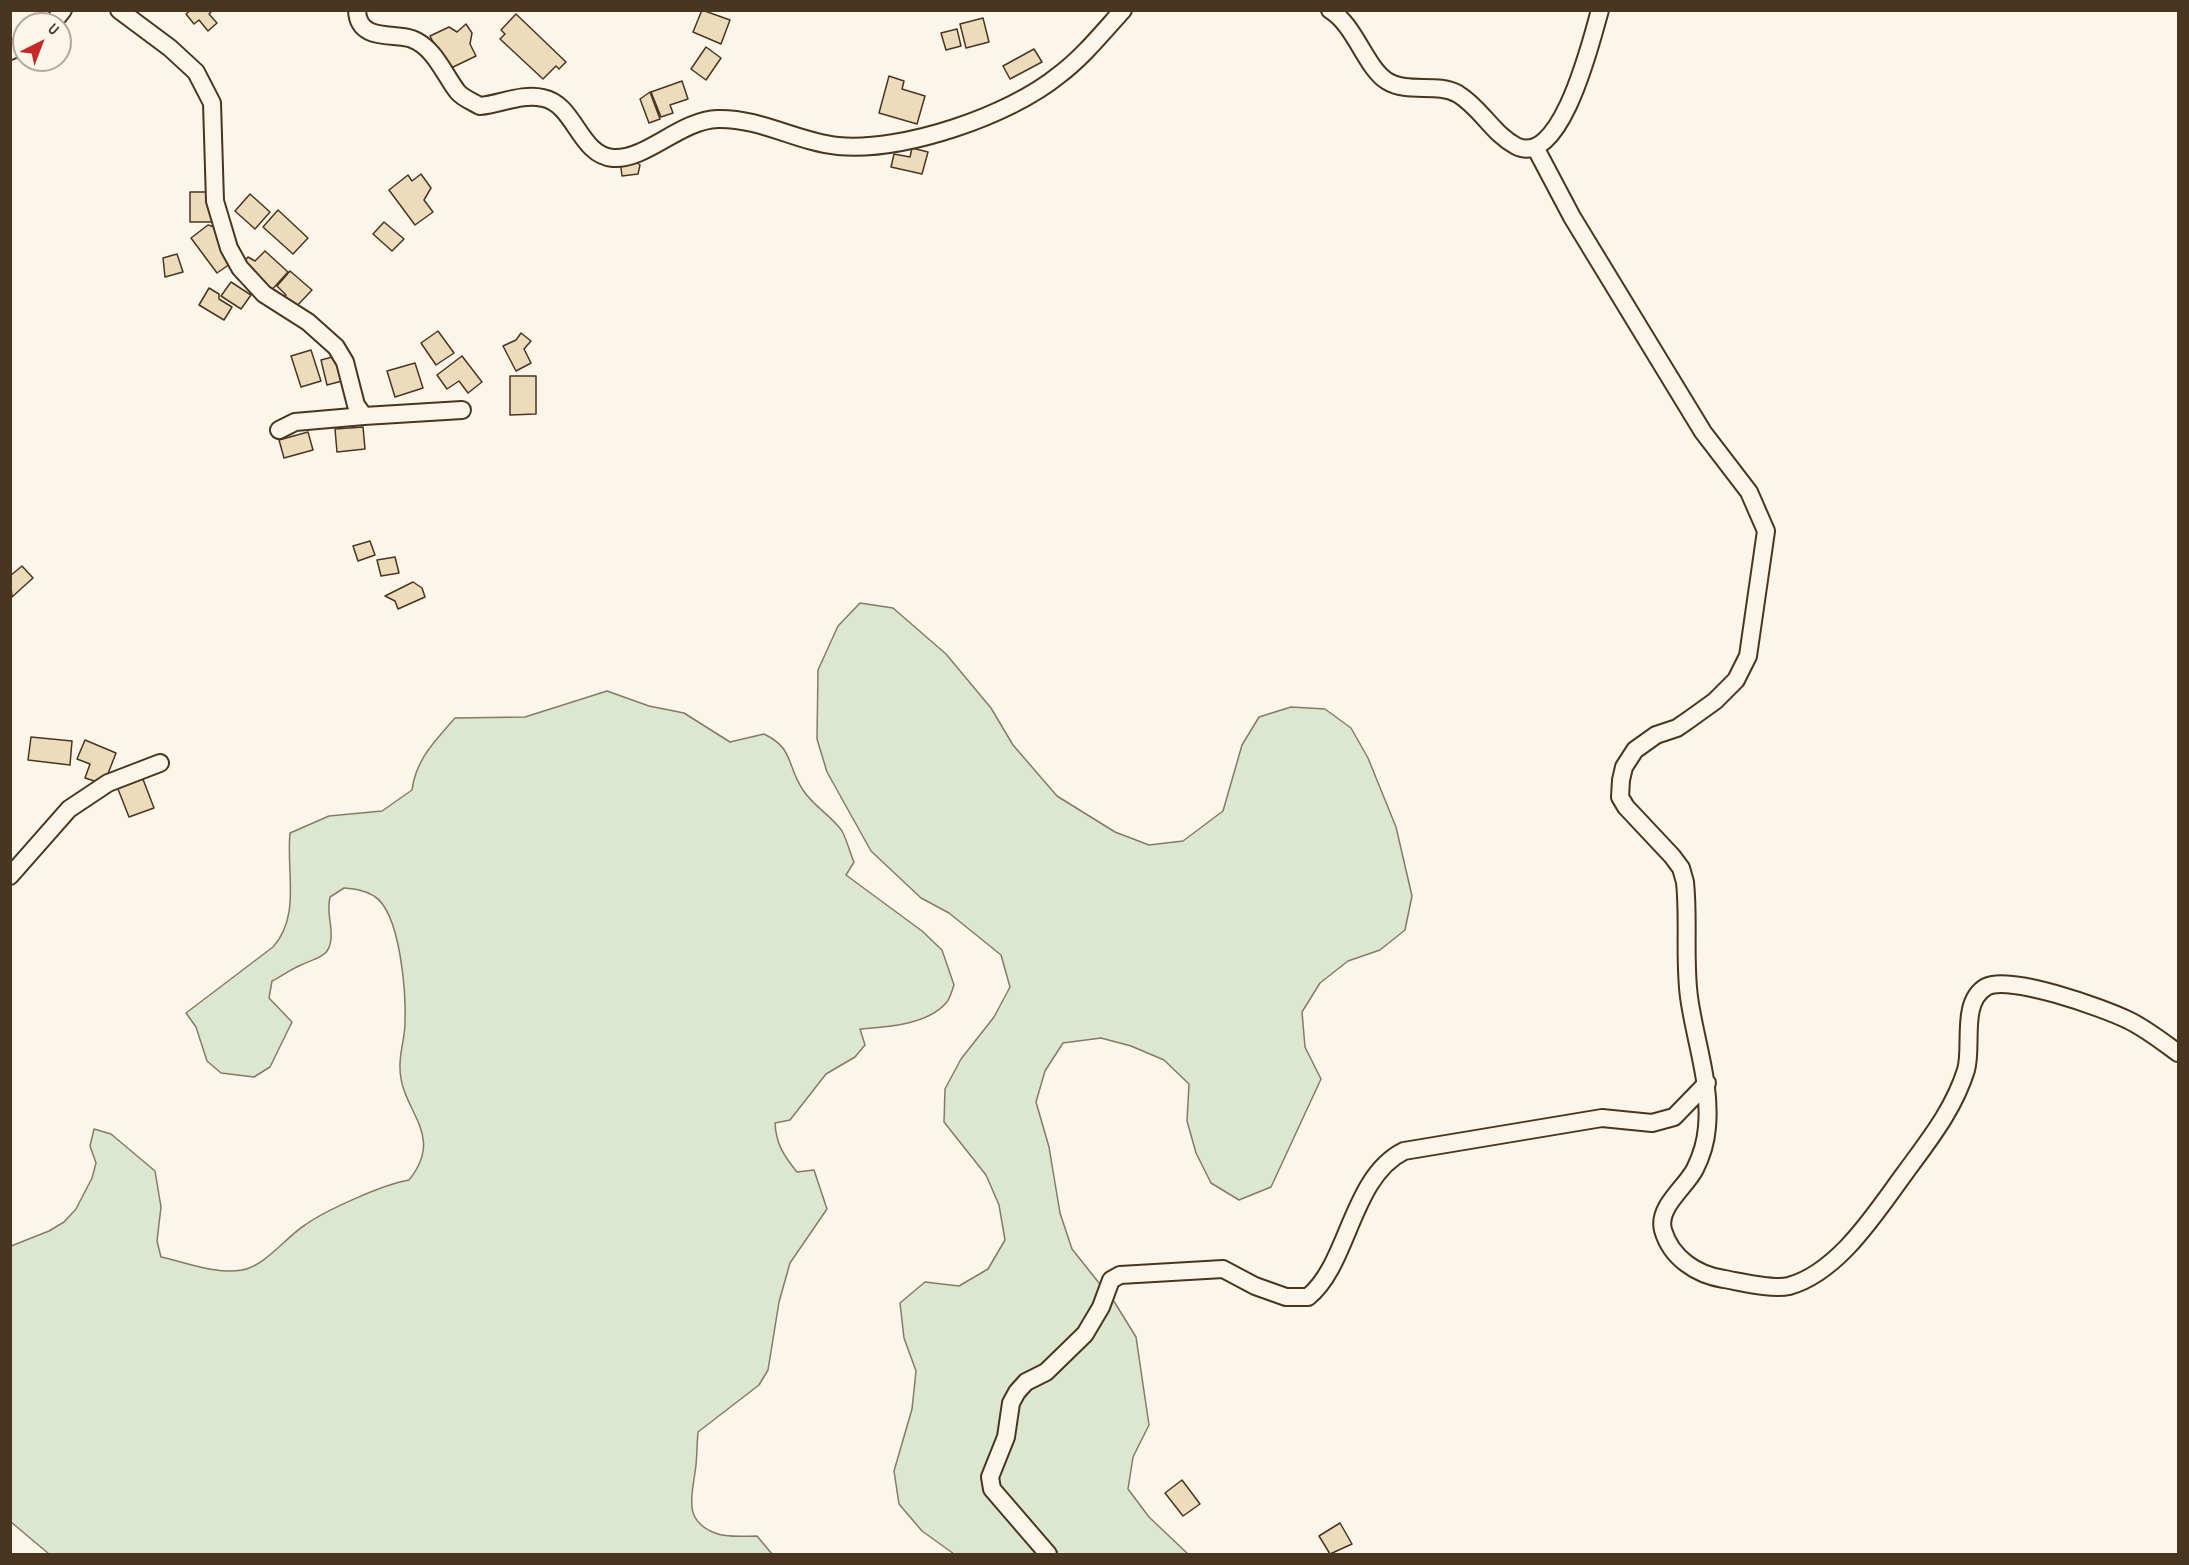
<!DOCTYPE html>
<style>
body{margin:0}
#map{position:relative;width:2189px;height:1565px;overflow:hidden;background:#fbf6e9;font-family:"Sofia Sans Condensed",sans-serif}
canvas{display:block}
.frame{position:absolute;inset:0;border:12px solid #4a3520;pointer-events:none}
.north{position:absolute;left:12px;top:12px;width:60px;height:60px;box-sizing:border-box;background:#fbf6e9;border:2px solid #b4a999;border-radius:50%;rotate:42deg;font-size:16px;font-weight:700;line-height:24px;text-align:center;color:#4a3520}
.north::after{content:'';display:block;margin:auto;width:21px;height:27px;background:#c62828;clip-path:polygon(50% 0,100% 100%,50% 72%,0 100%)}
</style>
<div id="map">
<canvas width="2189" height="1565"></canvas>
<div class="frame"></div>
<div class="north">U</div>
</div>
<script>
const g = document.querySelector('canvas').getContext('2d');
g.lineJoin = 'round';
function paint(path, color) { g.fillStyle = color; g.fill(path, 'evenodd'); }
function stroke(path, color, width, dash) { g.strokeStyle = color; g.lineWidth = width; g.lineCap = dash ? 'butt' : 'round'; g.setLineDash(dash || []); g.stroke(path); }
const green = new Path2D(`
 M860,603L893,608L946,654L991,708L1013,745L1057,796L1115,832L1149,845L1183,841L1223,811L1242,745L1259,717L1291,707L1325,709L1351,728L1368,758L1396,827L1412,896L1405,930L1380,950L1348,961L1320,983L1302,1012L1305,1047L1321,1079L1271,1187L1239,1200L1211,1183L1196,1153L1187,1121L1189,1084L1164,1060L1131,1046L1101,1038L1063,1043L1045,1071L1036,1102L1049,1147L1060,1213L1072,1249L1115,1303L1136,1337L1149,1425L1133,1457L1128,1489L1149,1517L1188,1554H954L922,1531L899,1504L894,1471L912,1409L916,1371L904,1338L900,1303L925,1282L959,1286L988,1269L1005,1240L999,1205L986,1175L944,1122L945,1089L961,1059L994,1017L1010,987L1001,955L949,913L921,898L871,851L827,772L817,739L818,670L838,626Z
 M607,691L649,706L684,713L730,742L764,734C795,749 786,765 803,790C813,806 832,816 842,831C847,840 850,853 854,862L846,875L922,931L942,950L954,985C952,990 950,999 946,1003C927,1025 886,1027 860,1029L865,1045L855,1057L826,1074L790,1120L775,1123C776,1144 784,1156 797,1172L814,1170L827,1209L790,1263L779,1302L768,1370L759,1385L698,1432C697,1443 697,1454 696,1465C693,1493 681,1520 715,1533C727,1538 744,1536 757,1536L772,1554H49L11,1522V1246L49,1231L64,1222L76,1209L92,1178L96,1163L90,1146L94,1129L111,1134L155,1171L161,1207L157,1241L161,1257C185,1262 217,1275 242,1270C265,1266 285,1238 305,1225C326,1210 384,1184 409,1180C446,1134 401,1112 400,1069C399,1054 405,1038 405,1023C406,994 401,913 374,896C365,890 354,889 344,888L330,897C327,910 330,917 331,930C333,957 320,956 301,965C291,969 282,976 272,981L269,998L292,1022L270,1067L254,1077L221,1073L207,1061L196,1027L186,1013L273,947C301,916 286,871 290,833L329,816L382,811L412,790C416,759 435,741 455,718L525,717Z`);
paint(green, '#dce7d0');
stroke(green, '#887966', 1.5);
const building = new Path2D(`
 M213,10L209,14L217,23L208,31L199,20L194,24L186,14L191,10Z
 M702,10L730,20L721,44L693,32Z
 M516,14L566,62L559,69L556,66L543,79L500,39L505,34L501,30Z
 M983,18L989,42L966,48L960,24Z
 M466,24L472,33L470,44L476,56L447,70L430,36L449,27L457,32Z
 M957,29L961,46L946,50L941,33Z
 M706,47L721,58L706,80L691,69Z
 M1034,49L1042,62L1010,79L1003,66Z
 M889,76L904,81L902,89L925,96L917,124L879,113Z
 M682,81L688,99L670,105L673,113L661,117L651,92Z
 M650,92L660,119L649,123L640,99Z
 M912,148L928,152L922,174L891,167L894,154L910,157Z
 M620,160L635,161L640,165L638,174L622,176Z
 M421,174L431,188L424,200L433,212L415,225L389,190L408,175L412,181Z
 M190,192H212V222H190Z
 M250,194L270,212L255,229L235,211Z
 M278,210L308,238L293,254L263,227Z
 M384,222L404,239L392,251L373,234Z
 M208,225L215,227L240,257L217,273L191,238Z
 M265,251L288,272L269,293L240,266L248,257L255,261Z
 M177,254L183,272L165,277L163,258Z
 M290,271L312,290L294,309L283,299L286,295L277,286Z
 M231,282L251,295L241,309L221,296Z
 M209,288L219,294V299L232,307L224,320L199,305Z
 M438,331L454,353L436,365L421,343Z
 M521,333L531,341L524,349L531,363L516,371L503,346L516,340Z
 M311,350L321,381L301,387L291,356Z
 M336,356L342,381L327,385L321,360Z
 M462,356L482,382L468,393L459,381L447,389L437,375Z
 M415,363L423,388L395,397L387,371Z
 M510,376H536V414L510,415Z
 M363,427L365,449L337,452L335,429Z
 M308,432L313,450L284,458L279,440Z
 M370,541L375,555L358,561L353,546Z
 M395,557L399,573L381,576L377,560Z
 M22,566L33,578L12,597L10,576Z
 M413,582L422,588L425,597L398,609L395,601L385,596Z
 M31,737L72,741L70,765L28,760Z
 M85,740L116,753L104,784L85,778L90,764L77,759Z
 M141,774L154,808L129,817L116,784Z
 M1182,1480L1200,1504L1183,1516L1165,1493Z
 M1340,1523L1352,1544L1330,1554L1319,1536Z`);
paint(building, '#ecdcbc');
stroke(building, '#4a3520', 1.5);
const minor = new Path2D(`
 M119,10L170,48L196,72L212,103L215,201L229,248L240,268L264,294L308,322L336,347L345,362L356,405L364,416L462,410
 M357,10C358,43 396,32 412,39C434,47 444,74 457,91C462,98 473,102 480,106C501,104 522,93 543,98C575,104 579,155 613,158C647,160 680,120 718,119C761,118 797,142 838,146C903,152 1009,116 1059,75C1083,57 1103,32 1123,10
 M1330,10C1355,25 1366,68 1387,81C1408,94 1437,82 1458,94C1481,108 1493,134 1516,146C1561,169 1592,38 1600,10
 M52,24L63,10
 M10,51L24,44
 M1535,147L1572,217L1703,432L1749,492L1766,531L1748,656L1736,680L1715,701L1690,719L1677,728L1656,735L1635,750L1624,767L1621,780L1620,797L1626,807L1672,856L1681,868L1685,882C1689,920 1684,959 1689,997C1695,1041 1711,1082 1707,1127C1706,1140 1701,1157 1695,1169C1686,1187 1657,1207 1663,1230C1671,1258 1697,1275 1724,1279C1741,1282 1773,1290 1789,1286C1839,1272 1876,1212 1905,1173C1929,1140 1954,1109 1966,1070C1973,1047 1960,1002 1986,987C2009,974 2103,1008 2128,1020C2145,1028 2163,1042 2178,1053
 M279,430L295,422L364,416
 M10,876L69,809L108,783L160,763
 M1048,1554L992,1489L990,1477L1006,1437L1011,1403L1017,1392L1026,1382L1046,1372L1085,1334L1101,1307L1111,1280L1120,1275L1223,1269L1255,1286L1286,1297H1308C1349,1264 1351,1177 1404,1151L1602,1118L1652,1123L1674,1117L1707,1083`);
stroke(minor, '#4a3520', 20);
stroke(minor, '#fbf6e9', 16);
</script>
